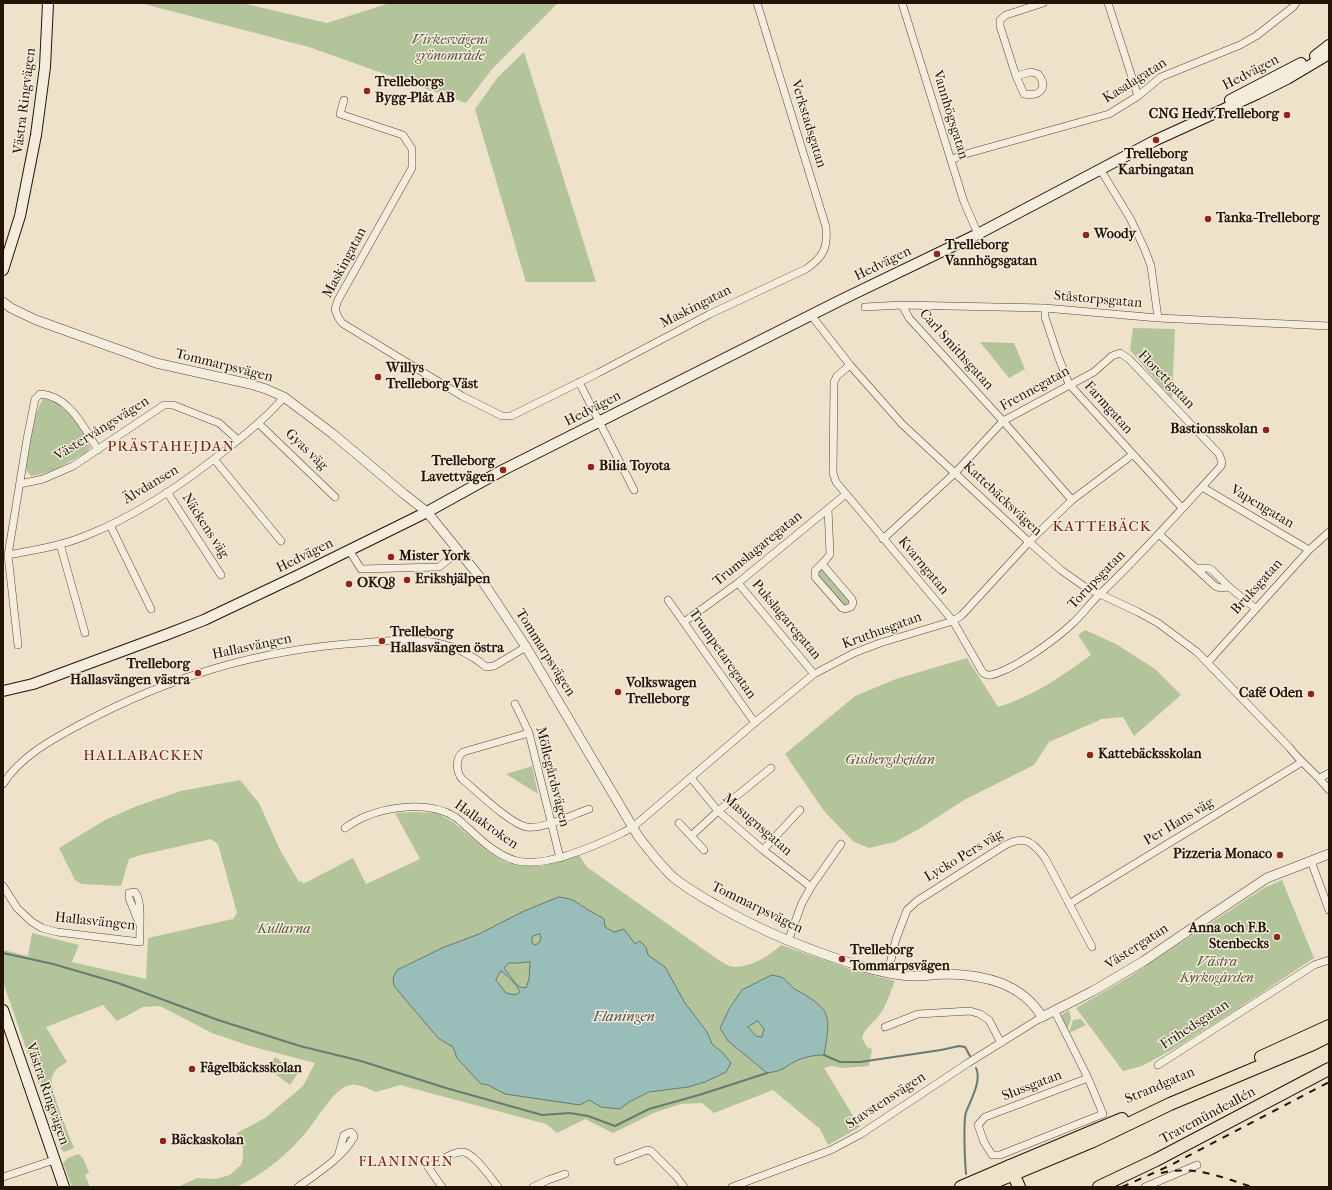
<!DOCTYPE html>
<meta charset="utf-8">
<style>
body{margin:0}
#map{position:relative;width:1332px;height:1190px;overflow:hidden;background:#eee2ca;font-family:"IM FELL French Canon",serif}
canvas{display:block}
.frame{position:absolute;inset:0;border:4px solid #241406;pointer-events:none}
</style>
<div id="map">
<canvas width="1332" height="1190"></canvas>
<div class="frame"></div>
</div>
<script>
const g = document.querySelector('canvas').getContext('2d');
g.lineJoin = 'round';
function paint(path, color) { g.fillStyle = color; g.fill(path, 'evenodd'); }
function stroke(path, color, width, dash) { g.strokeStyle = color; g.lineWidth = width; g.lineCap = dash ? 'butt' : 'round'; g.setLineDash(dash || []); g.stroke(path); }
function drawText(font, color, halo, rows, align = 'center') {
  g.font = font + ' "IM FELL French Canon",serif'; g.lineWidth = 3; g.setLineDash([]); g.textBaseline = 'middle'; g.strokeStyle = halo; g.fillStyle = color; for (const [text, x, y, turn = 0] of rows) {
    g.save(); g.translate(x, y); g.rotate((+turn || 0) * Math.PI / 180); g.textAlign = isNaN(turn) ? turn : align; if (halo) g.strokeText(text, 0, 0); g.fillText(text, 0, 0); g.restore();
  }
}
paint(new Path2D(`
 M140,3H242L327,23L390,3H558L493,68L466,103L309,47Z
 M524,52L596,282H526L475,109L498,77Z
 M1133,328L1175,329L1172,399L1130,350Z
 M980,342L1014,343L1025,369L1009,378Z
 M43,399C60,400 69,413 79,426C84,434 88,440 90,448L86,453C69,461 50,475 31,476L26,470C29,452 33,413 43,399Z
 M820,569L823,570L850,601L849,603L846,605H844L818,574V571Z
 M1085,630L1116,644L1155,669L1181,695L1134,736L1123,717L1102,719L1049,742L1034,765L964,800L919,829L895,842L869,848L854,842L824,811L785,754L855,696L896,679L967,658L998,707C1032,697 1062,676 1091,655L1078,635Z
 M532,766L538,794L506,774Z
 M240,780L259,803L280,850L299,882L302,881L303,884L353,858L366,884L420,859L395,813L414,812L437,813L453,822L485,849L507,863L541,866L579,855L587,867L720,961C724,963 730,967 734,967C751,967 770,956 781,945L850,969L895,981C890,993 886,1008 877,1018C870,1026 865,1028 862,1038L867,1047L872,1049L869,1066L843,1068L831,1066L824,1068L860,1127L828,1145L820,1129L773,1090L714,1113L702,1103L681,1104L656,1112L613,1133L585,1119L557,1133L546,1124L400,1085L376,1092C367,1088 356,1082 347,1086C330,1093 315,1124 302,1137C284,1157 261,1176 236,1187H178L197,1178L216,1179L230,1175L241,1165L243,1157V1148L237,1133L265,1118L303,1086L315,1063L250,1046L212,1033L160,1006L143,1007L117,1021L103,1005L46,1027L67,1062C61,1066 54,1069 52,1077C49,1089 69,1134 74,1148L64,1152L61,1149L3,982V950L28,956L32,933L79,945L72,962L146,979L148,938L233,919L237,913L218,844L211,839L141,855L129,859L121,886L81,884L75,880L59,848L105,820L137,806L181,791Z
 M1282,880L1314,958L1237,1009L1177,1047L1142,1066L1123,1071L1076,1008L1129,977L1264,888Z
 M1069,1010L1071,1019L1067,1030L1061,1015Z
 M1081,1019L1086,1025L1069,1033L1073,1020Z
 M275,1057L298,1073L290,1085L267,1068Z
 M78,1154L83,1158L89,1173L85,1175L90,1187H72L63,1163L68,1158Z`), '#b4c49a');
const water = new Path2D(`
 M559,897C573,899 573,900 584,907C590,912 597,914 604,919L605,927L614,932L624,929L635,944L640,941L646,947L648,955L665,967L685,1003L707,1032L712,1044L723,1053L731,1063L726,1072L705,1082L688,1087L649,1092L629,1102L620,1109L601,1107L589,1100L580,1105L505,1094L488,1085L481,1084L457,1058L453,1047L438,1038L394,986L393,978L397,970L442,948L479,934L522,912ZM540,934L541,938L539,943L535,945L532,943V937ZM530,962L529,979L526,988L520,987L517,985L504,968L509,963H519ZM501,971C507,975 517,985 520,992L515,995L506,993L496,980Z
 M772,975C775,976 779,976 781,977C785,978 790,986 795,989C832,1010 831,1014 824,1055C814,1055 805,1057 796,1061C783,1068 783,1071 767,1073L728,1041L720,1028L729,1009L742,990ZM758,1021L764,1029L762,1037L756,1036L748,1027Z`);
paint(water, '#99bdb8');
stroke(water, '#6a7971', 1);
stroke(new Path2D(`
 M3,953L53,964L118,983L218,1020L300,1046L361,1061L446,1088L542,1115L570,1113L588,1116L615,1126L649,1109L699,1095L767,1073
 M824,1055L840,1062H860L941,1050L959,1046L965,1047L970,1056
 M966,1174C965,1162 963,1123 966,1112C971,1100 982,1080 976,1068`), '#6a7971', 2);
const minor = new Path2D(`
 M902,3L964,202L978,234
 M1108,3L1138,96
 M1016,76L1031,72L1038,74C1048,87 1041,97 1024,94L1016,76L1000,26V20L1006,15L1043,3
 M344,100L340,114L403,135L412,149V168L338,300L335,309L338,317L342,323L462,396L502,416H511L598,373L710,314L806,269C823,257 828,249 826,227L757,3
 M951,160L962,155L1109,114L1138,96L1161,77L1240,45L1256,36L1293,7L1296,3
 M1100,169L1130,218L1145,250L1151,266L1158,318
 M902,305L909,318L1003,421L1072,500
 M865,307L902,305L1045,308L1158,318L1329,326
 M1045,308V317L1058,356L1069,384L1182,508
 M811,315L850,365L902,424L1029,542L1061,570L1085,587L1138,612L1158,623L1197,652L1289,747C1301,763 1317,774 1329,790
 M850,365L837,376L834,382L833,473L836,482L953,621L983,673C986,674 988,676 991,675C1015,669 1055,640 1073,623C1083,614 1090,603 1100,594C1142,554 1181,510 1221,466L1222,462L1219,454L1129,359L1120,353L1112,356L1094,372L1003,421L955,473L883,539
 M579,382L634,490
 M258,423L335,497
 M214,459L281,541
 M20,484L43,479L73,466L164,405H173L219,423L238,440
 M1202,487L1309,550
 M167,492L221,575
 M110,525L151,609
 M1159,534L1215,586L1220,588L1229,587
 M60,544L85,633
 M349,550L361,569L439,567L459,551
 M8,555C34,550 61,546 85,536C137,516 190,479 233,444C251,430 269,415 284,397
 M822,564L852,599L853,603L851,607L845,609L842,608L815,577V571C820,565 826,561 830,554L828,509
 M1197,568H1208L1212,570L1229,587L1255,608
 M738,583L814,674
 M668,600L755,723
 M684,622L738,583L846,494
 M18,645L8,555L27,439L35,399L40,394C70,396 84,428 98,450
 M1208,662L1309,550L1329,532
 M515,704L522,718L529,733L560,858
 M529,733L463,752C455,759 456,771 462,779C477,791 510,824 527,827C541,830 574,814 589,809
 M691,778L718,811L763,850L811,887
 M1320,778L1329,773
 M3,784C20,757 51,740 79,725C169,677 256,650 359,643C383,641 413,638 437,643C456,647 471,654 486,667L494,666L526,647
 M679,823L704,850
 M345,828C351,824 357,820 364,817C390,806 431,801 455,817C460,820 465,826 469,829C483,842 498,856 517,861C545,868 595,846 622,833L633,827L758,720L814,674L854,653L880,643L953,621L962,615L1029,542L1072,500L1132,455
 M691,836L718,811L771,768
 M763,850L800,810
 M1311,861L1329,910
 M3,886L17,908L32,922L42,928L57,932L140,942C139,930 143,900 135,892L129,893V898L139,923
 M1069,904L1302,762
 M788,941L802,903L811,887L841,844
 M888,972L896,939L904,918L907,910L917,901L1002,847C1022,835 1031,839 1045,858L1092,947
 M1054,1010L1088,1078L1103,1114L1000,1155H992L984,1142L978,1125L985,1117L1088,1078
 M885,1027L918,1014L970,1011L980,1014L989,1020L1001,1043
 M1158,1065L1314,965L1329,960
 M618,1161L647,1150L651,1151L676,1176L684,1187
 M3,1177L54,1160
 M298,1187C318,1173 342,1158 354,1137L353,1134L351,1132L344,1135L338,1156
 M442,1187L428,1167C437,1163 453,1151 463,1152C474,1153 491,1178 498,1187
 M533,1187L548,1180L565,1174
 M732,1187L831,1150L861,1134L968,1063L1042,1017
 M1145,1187L1197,1165`);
const tertiary = new Path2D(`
 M3,302L11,308L36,320L156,363L250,384L266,389L284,397L333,434L404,494L427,512L479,576L526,647L638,836C649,850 660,865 673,877C686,888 702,897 716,905C763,932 815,953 867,968C882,972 899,976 914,976C926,976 937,974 948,974C984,975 1022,983 1042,1017L1093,991L1144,961L1207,918L1267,878L1329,854`);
const secondary = new Path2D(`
 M1315,56L1329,45
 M1230,100L1301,63
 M3,270L20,216L36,135L45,67L48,3
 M3,691L33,684L168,634L204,620L299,575L427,512L503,470L841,300L978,234L1156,140L1257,94L1287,79L1329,54
 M3,1010L64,1187`);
const primary = new Path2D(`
 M1261,1057L1329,1026
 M1010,1166L1122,1119
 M985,1186L1093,1141L1170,1104L1313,1044L1329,1036`);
const trunk = new Path2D(`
 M961,1187L1010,1166L1019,1187
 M983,1187H988
 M1099,1187L1156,1160L1329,1069`);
stroke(minor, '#564837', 8);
stroke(tertiary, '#564837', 10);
stroke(secondary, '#241406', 12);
stroke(primary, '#241406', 14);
stroke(trunk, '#241406', 14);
stroke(minor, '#f4ecdd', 7);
stroke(tertiary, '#f4ecdd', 9);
stroke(secondary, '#f4ecdd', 10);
stroke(primary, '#eee2ca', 12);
stroke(trunk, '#eee2ca', 12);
stroke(new Path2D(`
 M1161,1173C1193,1165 1222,1177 1252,1187
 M1122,1187L1169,1166L1329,1082`), '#241406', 2, [7, 7]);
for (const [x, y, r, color] of [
 [367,91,4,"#8f2418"],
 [1287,115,4,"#8f2418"],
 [1156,140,4,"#8f2418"],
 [1208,219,4,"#8f2418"],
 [1086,235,4,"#8f2418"],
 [937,254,4,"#8f2418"],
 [378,377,4,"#8f2418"],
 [1266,430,4,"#8f2418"],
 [591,467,4,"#8f2418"],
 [503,470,4,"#8f2418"],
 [391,557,4,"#8f2418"],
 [407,580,4,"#8f2418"],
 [349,584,4,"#8f2418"],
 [382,641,4,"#8f2418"],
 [198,673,4,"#8f2418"],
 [618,692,4,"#8f2418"],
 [1311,694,4,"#8f2418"],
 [1090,755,4,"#8f2418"],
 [1280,855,4,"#8f2418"],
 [1277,937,4,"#8f2418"],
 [842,959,4,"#8f2418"],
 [192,1069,4,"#8f2418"],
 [163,1141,4,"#8f2418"]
]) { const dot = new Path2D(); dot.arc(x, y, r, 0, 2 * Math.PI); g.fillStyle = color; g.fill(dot); stroke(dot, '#f4ecdd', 1.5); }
drawText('italic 14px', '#56523a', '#f4ecdd', [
 ["Virkesvägens",450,41],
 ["grönområde",450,57],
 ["Gissbergshejdan",890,761],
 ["Kullarna",284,930],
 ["Västra",1217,963],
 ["Kyrkogården",1217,979]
]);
drawText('14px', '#241406', '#f4ecdd', [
 ["Hedvägen",1251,73,-27],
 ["Kasalagatan",1135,81,-32],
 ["Västra Ringvägen",25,101,-83],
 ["Vannhögsgatan",950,115,73],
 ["Verkstadsgatan",808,124,73],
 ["Maskingatan",345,263,-62],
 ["Hedvägen",883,264,-26],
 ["Ståstorpsgatan",1098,300,5],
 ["Maskingatan",696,307,-27],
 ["Carl Smithsgatan",956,350,48],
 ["Tommarpsvägen",224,366,14],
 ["Florettgatan",1166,380,46],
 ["Frennegatan",1035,389,-29],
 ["Farmgatan",1108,408,48],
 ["Hedvägen",593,409,-27],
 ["Västervångsvägen",102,429,-32],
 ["Gyas väg",306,450,44],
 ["Älvdansen",151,485,-31],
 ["Kattebäcksvägen",1002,499,43],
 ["Vapengatan",1262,507,31],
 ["Näckens väg",205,526,57],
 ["Trumslagaregatan",758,549,-39],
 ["Hedvägen",305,556,-26],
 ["Kvarngatan",923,566,50],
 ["Torupsgatan",1097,580,-46],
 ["Bruksgatan",1257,587,-48],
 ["Pukslagaregatan",786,620,50],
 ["Kruthusgatan",882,631,-20],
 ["Hallasvängen",252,647,-12],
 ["Tommarpsvägen",545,653,58],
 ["Trumpetaregatan",722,654,55],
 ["Möllegårdsvägen",552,777,76],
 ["Per Hans väg",1179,822,-31],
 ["Hallakroken",486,825,35],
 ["Masugnsgatan",757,825,41],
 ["Lycko Pers väg",964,856,-31],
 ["Tommarpsvägen",757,908,26],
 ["Hallasvängen",95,922,6],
 ["Västergatan",1137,947,-33],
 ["Frihedsgatan",1195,1025,-33],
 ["Slussgatan",1032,1086,-21],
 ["Strandgatan",1160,1086,-23],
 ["Västra Ringvägen",47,1094,71],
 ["Stavstensvägen",886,1101,-33],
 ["Travemündeallén",1208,1116,-28]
]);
drawText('bold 14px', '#241406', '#f4ecdd', [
 ["Trelleborgs",375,83],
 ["Bygg-Plåt AB",375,99],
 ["CNG Hedv.Trelleborg",1279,115,"right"],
 ["Trelleborg",1156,155,"center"],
 ["Karbingatan",1156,171,"center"],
 ["Tanka-Trelleborg",1216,219],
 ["Woody",1094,235],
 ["Trelleborg",945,246],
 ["Vannhögsgatan",945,262],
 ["Willys",386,369],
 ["Trelleborg Väst",386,385],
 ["Bastionsskolan",1258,430,"right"],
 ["Trelleborg",495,462,"right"],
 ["Lavettvägen",495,478,"right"],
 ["Bilia Toyota",599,467],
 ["Mister York",399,557],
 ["Erikshjälpen",415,580],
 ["OKQ8",357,584],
 ["Trelleborg",390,633],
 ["Hallasvängen östra",390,649],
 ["Trelleborg",190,665,"right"],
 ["Hallasvängen västra",190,681,"right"],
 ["Volkswagen",626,684],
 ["Trelleborg",626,700],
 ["Café Oden",1303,694,"right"],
 ["Kattebäcksskolan",1098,755],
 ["Pizzeria Monaco",1272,855,"right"],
 ["Anna och F.B.",1269,929,"right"],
 ["Stenbecks",1269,945,"right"],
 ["Trelleborg",850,951],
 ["Tommarpsvägen",850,967],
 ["Fågelbäcksskolan",200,1069],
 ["Bäckaskolan",171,1141]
], 'left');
g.letterSpacing = '1px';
drawText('15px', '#7a1f14', '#f4ecdd', [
 ["PRÄSTAHEJDAN",171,447],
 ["KATTEBÄCK",1102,527],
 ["HALLABACKEN",144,756],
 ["FLANINGEN",406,1162]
]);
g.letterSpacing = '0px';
drawText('italic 15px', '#4d4f44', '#f4ecdd', [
 ["Flaningen",624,1017]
]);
</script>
